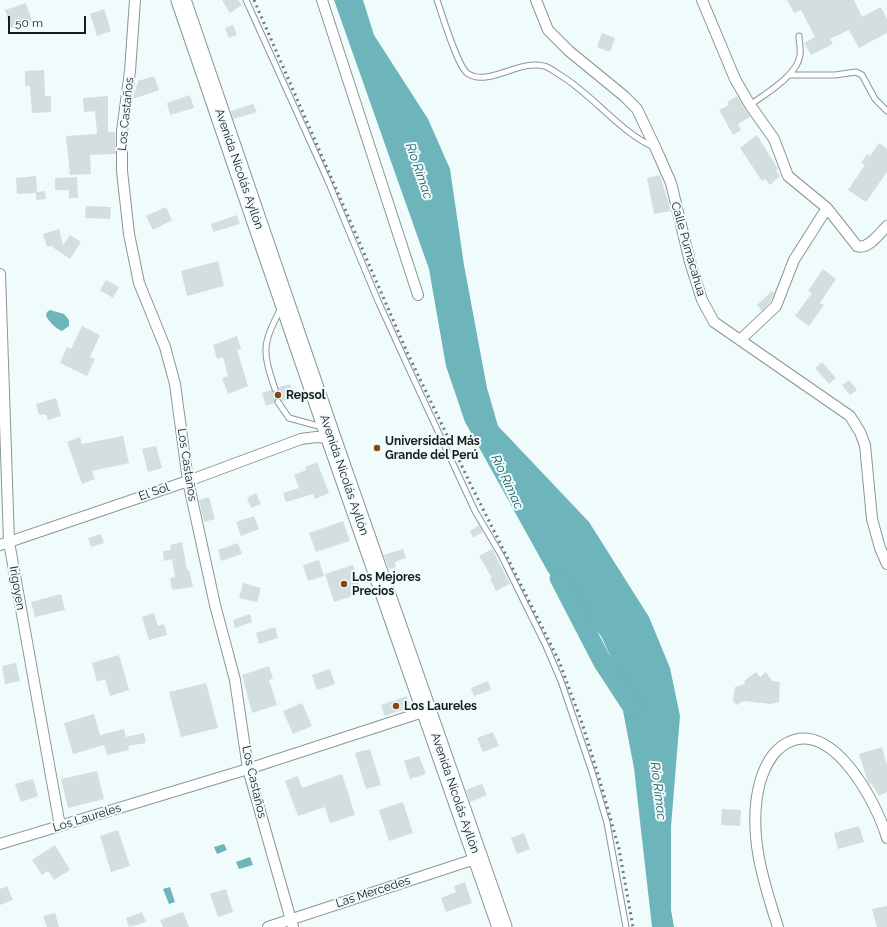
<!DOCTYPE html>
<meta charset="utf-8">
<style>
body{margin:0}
#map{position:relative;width:887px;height:927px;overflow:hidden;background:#f0fbfc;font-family:Raleway,sans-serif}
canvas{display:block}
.scale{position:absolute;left:8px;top:16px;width:78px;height:18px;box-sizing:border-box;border:2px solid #181c1d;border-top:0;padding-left:5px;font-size:12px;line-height:14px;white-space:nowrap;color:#181c1d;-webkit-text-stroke:3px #f0fbfc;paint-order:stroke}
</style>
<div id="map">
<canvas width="887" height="927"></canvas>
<div class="scale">50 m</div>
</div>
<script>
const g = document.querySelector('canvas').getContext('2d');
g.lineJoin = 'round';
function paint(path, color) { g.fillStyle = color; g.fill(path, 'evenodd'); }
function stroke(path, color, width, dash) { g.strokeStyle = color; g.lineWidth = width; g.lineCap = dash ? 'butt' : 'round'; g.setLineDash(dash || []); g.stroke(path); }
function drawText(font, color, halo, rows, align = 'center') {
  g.font = font + ' Raleway,sans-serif'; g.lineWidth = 4; g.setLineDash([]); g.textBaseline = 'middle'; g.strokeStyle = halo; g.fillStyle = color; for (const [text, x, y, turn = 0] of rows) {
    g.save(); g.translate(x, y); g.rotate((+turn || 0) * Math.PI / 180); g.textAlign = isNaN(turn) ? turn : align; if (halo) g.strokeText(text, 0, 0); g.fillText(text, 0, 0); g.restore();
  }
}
paint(new Path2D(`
 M334,0H363L374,35L428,119L450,169L464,265L487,388L498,426L589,522L649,617L670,668L680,716L671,827V910L674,927H652L634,768L614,664L601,636L548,572L465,422L446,366L429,269Z
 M50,310L64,314L69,320V326L62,331C56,329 49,321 46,316L47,312Z
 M224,844L227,850L217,854L214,847Z
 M250,857L253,865L239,869L236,862Z
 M170,887L175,902L169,904L163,889Z`), '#6db4bb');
stroke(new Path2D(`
 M559,578L602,661L632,707`), '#6db4bb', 19);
paint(new Path2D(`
 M222,0H238L242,5L230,13Z
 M787,0H854L862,17L881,7L887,19V33L859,48L849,30L830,39L833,44L811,55L804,43L815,37L801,10L794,13Z
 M26,3L32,21L11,28L5,10Z
 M104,9L111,31L97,36L90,14Z
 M233,25L237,35L229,38L225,28Z
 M602,33L615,38L610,52L597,47Z
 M44,70L45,96H51V112L32,113L30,86H25V71Z
 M154,76L159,90L133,99L138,81Z
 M190,95L194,108L170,115L167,103Z
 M108,96V132H115L116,154L90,155L91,174L70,175L66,136L95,134L97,133L95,111L84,112L83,98Z
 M737,96L750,117L738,124L741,130L733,135L719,110L729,105L727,102Z
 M253,104L257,112L233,119L231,111Z
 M757,135L778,169L776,171L780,176L770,185L765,179L762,181L740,148Z
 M879,143L887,149V172L866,202L848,190L865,165L861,163L867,154L870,156Z
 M660,175L671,211L654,214L647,178Z
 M36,176L37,192L45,191L46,199L36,200V193L17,194L16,178Z
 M77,177L78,198H69V190H55V178Z
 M86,206L111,207L110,219L85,218Z
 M166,207L172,220L153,230L146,216Z
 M237,215L240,224L213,232L211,224Z
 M59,229L63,245L70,235L81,242L70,259L51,246L47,247L43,234Z
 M218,261L224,286L187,296L181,271Z
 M823,269L836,279L820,303L824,305L809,326L795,316L812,293L808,291Z
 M106,280L119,287L113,298L100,290Z
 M772,291L774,293L770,302L762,311L757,305Z
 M82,326L100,335L90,357L95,359L87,376L60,363L67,347L71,349Z
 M237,336L241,349L237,350L248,386L228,394L222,378L228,376L223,357L217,359L213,345Z
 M822,362L836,378L829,384L815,368Z
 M849,380L857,390L850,395L842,385Z
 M290,384L294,397L282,401L277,398L275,400L274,403L266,406L262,393L271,390L277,393L279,387Z
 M56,398L61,416L48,420L46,414L39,415L36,404Z
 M123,436L129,463L92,471L95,479L82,484L67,442L80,437L82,444Z
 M156,446L162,468L148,472L142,449Z
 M317,462L329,493L315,499L313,494L286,502L283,493L299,488L294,475L306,470L305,467Z
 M256,493L261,504L251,508L247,498Z
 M209,497L215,519L204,522L199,500Z
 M254,516L259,529L241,536L236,522Z
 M343,521L350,541L316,552L309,533Z
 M479,525L483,532L473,538L470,531Z
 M101,534L104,543L91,547L88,538Z
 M182,542L187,570H189L193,587L172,590L170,578L175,577L172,559L164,561L163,551L171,550L170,545Z
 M238,543L242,554L221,561L218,550Z
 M403,549L406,558L395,562L396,567L389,569L384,555Z
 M492,549L510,584L496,591L490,579L492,578L479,556Z
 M319,560L324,576L308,581L303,565Z
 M353,565L362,593L334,602L325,574Z
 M243,583L261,588L257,602L239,598Z
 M61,594L65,610L35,617L31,602Z
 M154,613L158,626L164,624L167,635L149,640L142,617Z
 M250,614L252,622L235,628L233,620Z
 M275,627L278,638L259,644L256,633Z
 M119,655L129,690L110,696L105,679L97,682L92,663Z
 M16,663L20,681L5,684L2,666Z
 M269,666L273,679L269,680L277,705L252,713L242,675Z
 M330,669L335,684L317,690L312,675Z
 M756,672L760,677L766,672L772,681L780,682L779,702L771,704L743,701L737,705L733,701L735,687L745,684L744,681Z
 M488,681L491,690L474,696L471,688Z
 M206,683L218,728L181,737L169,692Z
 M407,696L410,707L385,716L381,705Z
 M302,703L312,726L293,734L283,711Z
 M94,714L100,735L124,729L126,737L144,733L146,743L128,746L129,750L107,755L104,745L73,754L64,723Z
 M493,732L499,746L483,752L477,738Z
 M882,747L887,765V792L879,796L871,783L869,784L868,782L859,754Z
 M370,749L381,785L366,789L355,753Z
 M419,756L426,774L410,779L404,761Z
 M97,771L104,799L68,808L61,779Z
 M342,774L355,815L330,823L325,807L298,816L285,781L298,776L302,788Z
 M33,779L38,796L21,802L15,784Z
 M482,784L487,795L470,802L466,790Z
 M403,802L413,833L389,841L379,810Z
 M722,809L741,810L740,826L721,825Z
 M859,826L864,842L838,849L834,833Z
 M118,830L130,866L111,872L100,836Z
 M524,833L530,849L517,854L511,838Z
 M55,845L70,870L54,880L48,871L42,875L32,860Z
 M465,882L472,903L446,912L441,898L456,892L454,886Z
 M7,886L13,900L0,905V889Z
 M226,889L233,912L218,917L210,894Z
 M887,906V927H877L872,909Z
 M142,912L146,922L129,927L126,918Z
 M183,912L189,927H163L160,920Z
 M55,913L59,927H47L43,916Z`), '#d3dedf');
const lane = new Path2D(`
 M246,0L328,181L378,301L410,371L475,511L501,555L546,646L561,681L592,772L607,823L626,927
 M437,0C442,14 457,65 467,73C487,88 519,59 544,66C549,67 555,72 560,75C592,94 621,133 654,147
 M790,75H835L856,72L862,75L875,99L887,111
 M750,105C765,94 798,75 800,55C801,49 799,42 799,36
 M275,389C262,350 262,345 281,308
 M278,402L289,418L322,427`);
const street = new Path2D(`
 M135,0L130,71L122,131V171L129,234L139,283L165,347L175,384L188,481L215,605L235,680L248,769L293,927
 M322,0L418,295
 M536,0L548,30L569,51L624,96L637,109L656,149L671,183L690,262L702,300L714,322L850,416L860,432L865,445L872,519L880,548L887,564
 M702,0L735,79L750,105L774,139L788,176L827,208L857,246C868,250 879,234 887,226
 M0,274L9,542L60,826
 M740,340L776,306L794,260L827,208
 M0,545L188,481L301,439L316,437L331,438
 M0,844L248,769L426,711
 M268,927L478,858
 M778,927C763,881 747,831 760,782C765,766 772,751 787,743C832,718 877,803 887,838`);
const highway = new Path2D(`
 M181,0L331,438L502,927`);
stroke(lane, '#8c9697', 7);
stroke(street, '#8c9697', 12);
stroke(highway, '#8c9697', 21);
stroke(lane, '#fff', 5);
stroke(street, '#fff', 10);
stroke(highway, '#fff', 19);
stroke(new Path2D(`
 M254,0L407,352L470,483L559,661L582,723L600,781L619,849L633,927`), '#717879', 3, [2, 4]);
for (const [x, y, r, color] of [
 [278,395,4,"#87460f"],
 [377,448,4,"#87460f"],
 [344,584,4,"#87460f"],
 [396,706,4,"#87460f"]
]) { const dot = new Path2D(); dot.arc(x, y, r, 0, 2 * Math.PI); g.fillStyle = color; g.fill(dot); stroke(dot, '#f0fbfc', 1.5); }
drawText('12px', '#181c1d', '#f0fbfc', [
 ["Los Castaños",126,114,-84],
 ["Avenida Nicolás Ayllón",239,169,71],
 ["Calle Pumacahua",688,249,74],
 ["Los Castaños",187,465,81],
 ["Avenida Nicolás Ayllón",344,475,71],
 ["El Sol",154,492,-19],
 ["Irigoyen",17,588,80],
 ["Los Castaños",254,782,77],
 ["Avenida Nicolás Ayllón",455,793,71],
 ["Los Laureles",87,818,-17],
 ["Las Mercedes",373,892,-18]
]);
drawText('bold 12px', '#181c1d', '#f0fbfc', [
 ["Repsol",286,395],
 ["Universidad Más",385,441],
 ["Grande del Perú",385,455],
 ["Los Mejores",352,577],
 ["Precios",352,591],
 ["Los Laureles",404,706]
], 'left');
drawText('italic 13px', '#266167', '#f0fbfc', [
 ["Río Rímac",419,171,71],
 ["Río Rímac",507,482,65],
 ["Río Rímac",658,791,83]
]);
</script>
